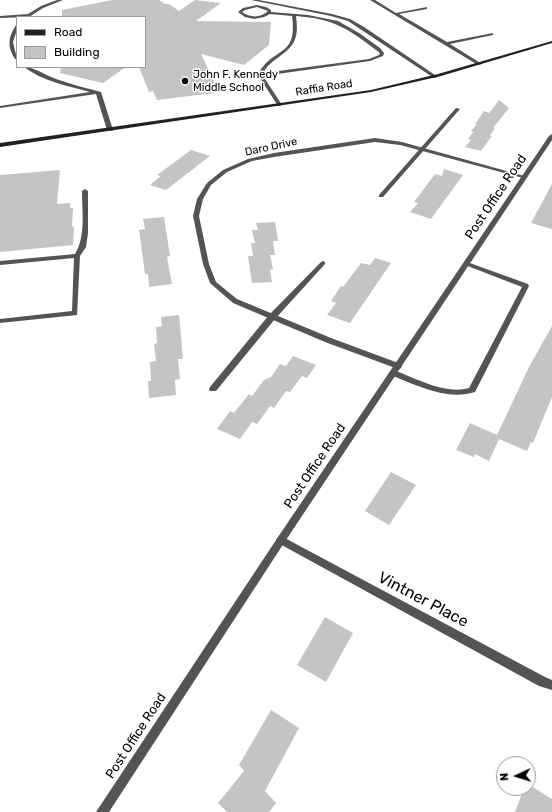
<!DOCTYPE html>
<style>
body{margin:0}
#map{position:relative;width:552px;height:812px;overflow:hidden;background:#fff;font-family:Rubik,sans-serif}
canvas{display:block}
.legend{position:absolute;left:16px;top:16px;width:130px;height:52px;box-sizing:border-box;background:#fff;border:1px solid #999;margin:0;padding:5px 7px;list-style:none;font-size:12px;color:#000}
.legend li{display:flex;align-items:center;gap:8px;height:20px}
.legend b{width:20px;border:1px solid #999}
.north{position:absolute;left:496px;top:756px;width:40px;height:40px;box-sizing:border-box;background:#fff;border:1px solid #999;border-radius:50%;rotate:266deg;font-size:11px;font-weight:700;line-height:16px;text-align:center;color:#000}
.north::after{content:'';display:block;margin:auto;width:14px;height:18px;background:#000;clip-path:polygon(50% 0,100% 100%,50% 72%,0 100%)}
</style>
<div id="map">
<canvas width="552" height="812"></canvas>
<ul class="legend">
<li><b style="height:5px;background:#212121"></b>Road</li>
<li><b style="height:11px;background:#c4c4c4"></b>Building</li>
</ul>
<div class="north">N</div>
</div>
<script>
const g = document.querySelector('canvas').getContext('2d');
g.lineJoin = 'round';
function paint(path, color) { g.fillStyle = color; g.fill(path, 'evenodd'); }
function stroke(path, color, width, dash) { g.strokeStyle = color; g.lineWidth = width; g.lineCap = dash ? 'butt' : 'round'; g.setLineDash(dash || []); g.stroke(path); }
function drawText(font, color, halo, rows, align = 'center') {
  g.font = font + ' Rubik,sans-serif'; g.lineWidth = 3; g.setLineDash([]); g.textBaseline = 'middle'; g.strokeStyle = halo; g.fillStyle = color; for (const [text, x, y, turn = 0] of rows) {
    g.save(); g.translate(x, y); g.rotate((+turn || 0) * Math.PI / 180); g.textAlign = isNaN(turn) ? turn : align; if (halo) g.strokeText(text, 0, 0); g.fillText(text, 0, 0); g.restore();
  }
}
paint(new Path2D(`
 M112,0H159L165,4H169L179,11L195,0L221,3L196,21L271,22L269,45L244,65L201,54L215,83L209,84L214,93L157,100L153,91L149,92L139,67H145V17H62V10Z
 M61,67H126L103,83L60,73Z
 M499,100L509,108L493,128H495L490,136H492L481,151L465,147L471,140L468,139L473,132L471,131L477,124H475L484,111L489,113Z
 M191,150L210,156L166,190L150,185L161,176L157,175Z
 M444,169L463,175L431,219L410,212L418,203L414,202L435,174L442,176Z
 M60,170L57,204L70,203V208H73L72,226L74,227L73,245L0,252V175Z
 M552,184V229L531,223Z
 M164,217L170,256L167,257L172,284L149,287L148,274H145L139,230L145,229L143,219Z
 M275,222L278,241H273L275,255H270L273,269L270,270L272,282L252,283L248,256H253L251,243H255L252,230H258L256,223Z
 M375,258L391,263L350,323L327,315L336,303L331,301L341,286L343,287L361,263L370,265Z
 M179,315L183,359H178L180,379L175,380L176,395L149,398L148,381H151L150,362L156,361L154,344L157,343L156,327L162,326L161,317Z
 M552,326V397L533,443L531,442L527,451L499,439L489,461L475,454L474,457L456,450L470,423L497,435L529,367Z
 M293,356L316,365L307,378L302,376L290,392L286,391L274,408L270,406L257,424L252,422L240,439L217,429L230,411L234,413L249,394L252,396L264,380L271,377L280,364L286,366Z
 M391,472L416,485L389,525L365,511Z
 M325,617L353,633L326,682L297,665Z
 M271,710L299,728L265,791L276,803L269,812H227L218,803L244,771L239,765Z
 M528,784L552,799V812H515L524,788H528Z`), '#c4c4c4');
paint(new Path2D(`
 M57,0H63L43,8L29,17L0,18V16L28,14L41,6Z
 M251,0H259L332,14L350,19L364,27L438,77L434,78L348,21L331,16Z
 M370,0H375L396,13L427,7V9L399,14L447,42L493,33V35L450,44L482,64L478,65Z
 M257,5L266,7L271,10V12L308,15L338,21L359,33L380,48L384,53L383,56L370,61L263,76L282,105L278,106L258,75C272,46 298,59 292,16L270,14L264,17L254,19L245,17L238,12L243,8ZM257,7L268,11C261,18 250,18 242,12L245,10ZM296,16C334,19 347,28 376,50L380,53L379,55L369,59L263,73C266,67 271,63 276,59C295,46 299,39 296,16Z
 M16,25H17V30L13,42L17,59H15C7,47 8,37 16,25Z
 M24,67C34,67 45,75 56,79C70,84 86,88 101,92L113,130L112,131L107,130L96,94L0,108V106L90,92C68,86 42,81 24,67Z
 M456,108L460,109L383,197H379V195Z
 M85,189L88,191V233L86,247L80,256L77,315L0,323V319L72,311L74,258L0,265V261L75,254C86,237 82,211 82,191Z
 M323,261L325,262V264L275,319L216,391H210L209,389L210,387L269,315L321,262Z
 M467,262L528,284L529,286L475,392C446,401 417,385 390,375L389,373L393,370C417,378 443,395 469,388L522,287L465,265L464,264Z`), '#545454');
paint(new Path2D(`
 M375,138L402,142L528,177L523,178L400,145L375,142L274,157L252,161L227,172L211,185L203,199L199,216L209,264L216,282L237,299L331,338L401,364L402,366L401,368L398,369L325,342L233,303L210,283L203,264L193,216L197,199L207,183L223,170L248,159L274,153Z
 M281,536L545,677L552,680V690L539,686L278,543L276,540L278,537Z`), '#545454');
paint(new Path2D(`
 M552,134V140L284,543L109,812H96L278,537L549,136Z`), '#545454');
paint(new Path2D(`
 M552,41V43L441,76L371,92L0,147V143L371,90L438,74Z`), '#212121');
for (const [x, y, r, color] of [
 [185,81,4,"#000"]
]) { const dot = new Path2D(); dot.arc(x, y, r, 0, 2 * Math.PI); g.fillStyle = color; g.fill(dot); stroke(dot, '#fff', 1.5); }
drawText('11px', '#000', '#fff', [
 ["John F. Kennedy",193,75],
 ["Middle School",193,88]
], 'left');
drawText('11px', '#000', '#fff', [
 ["Raffia Road",324,88,-9],
 ["Daro Drive",271,147,-12]
]);
drawText('13px', '#000', '#fff', [
 ["Post Office Road",496,197,-56],
 ["Post Office Road",315,466,-56],
 ["Post Office Road",136,736,-57]
]);
drawText('16px', '#000', '#fff', [
 ["Vintner Place",423,600,28]
]);
</script>
